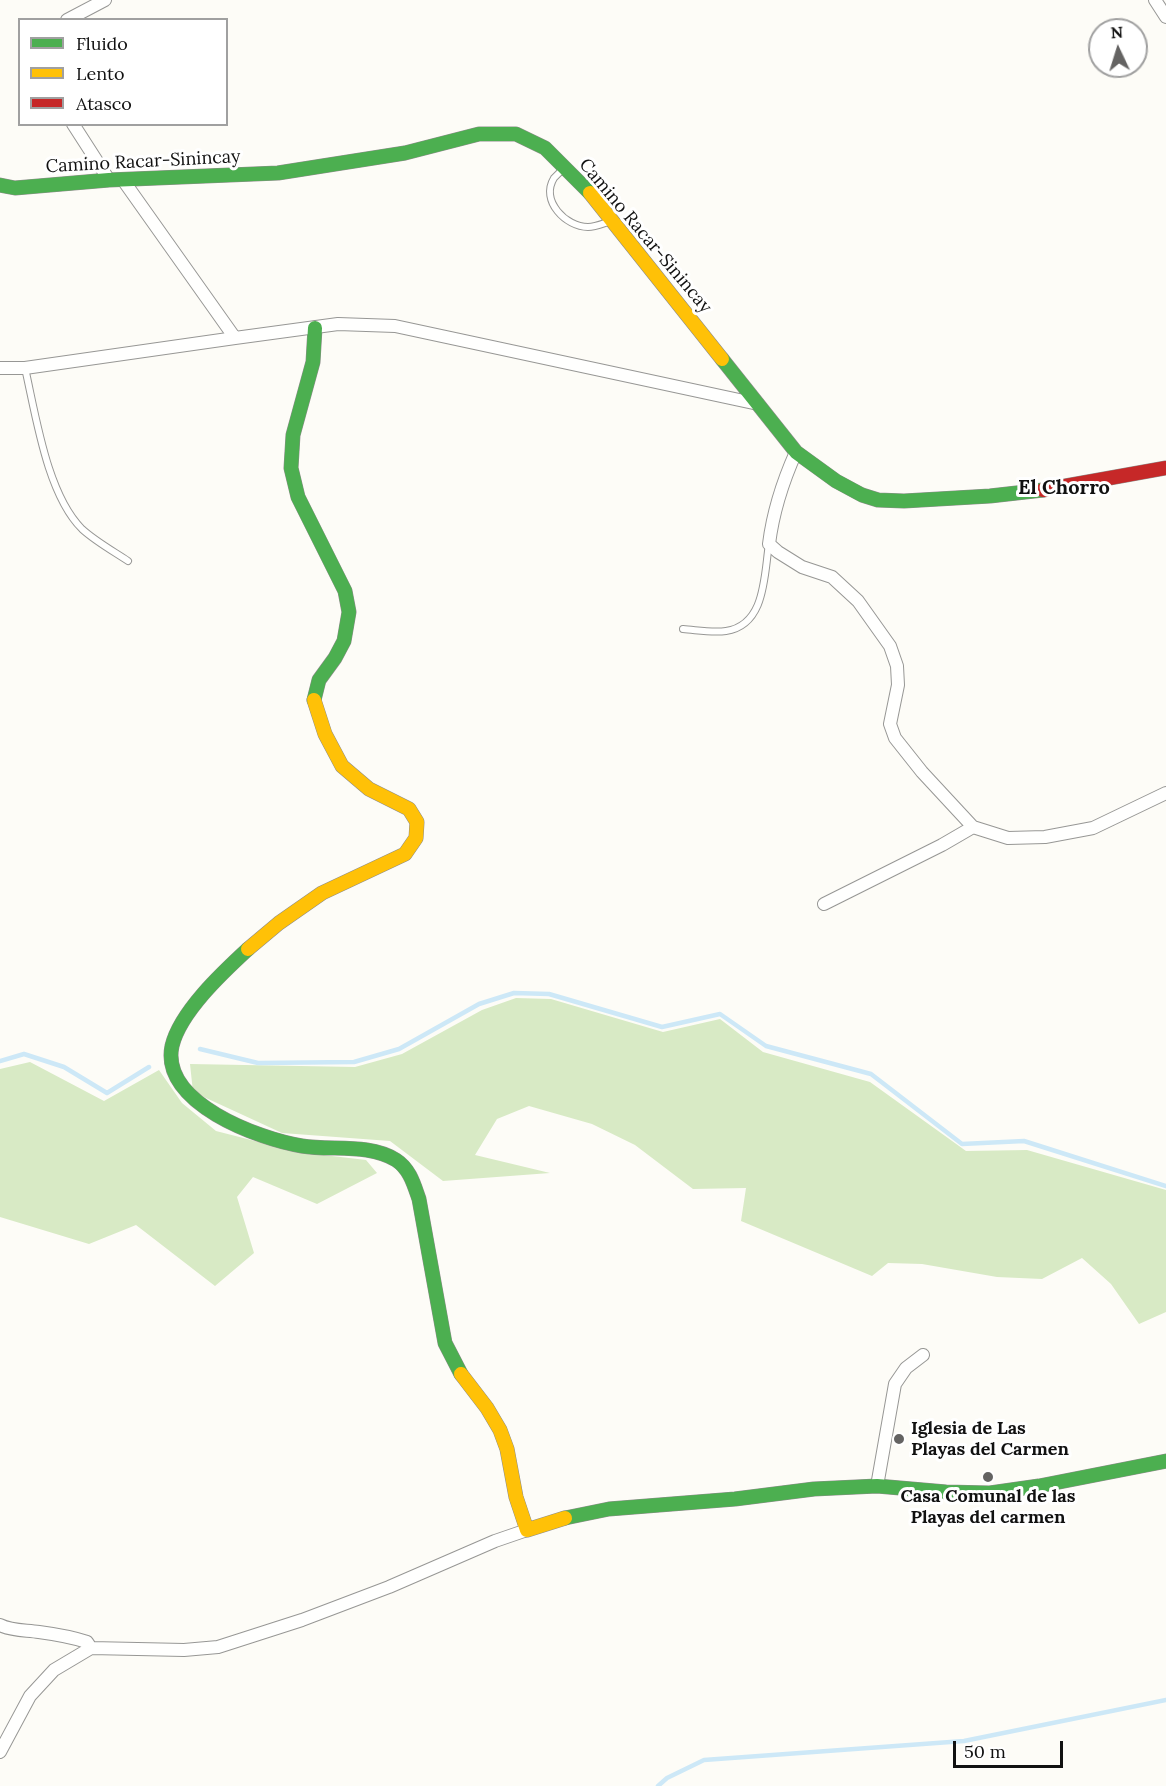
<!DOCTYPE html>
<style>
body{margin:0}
#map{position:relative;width:1166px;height:1786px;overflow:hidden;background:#fdfcf7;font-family:Lora,serif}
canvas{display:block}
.legend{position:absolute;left:18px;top:18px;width:210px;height:108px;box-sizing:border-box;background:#fff;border:2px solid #a0a0a0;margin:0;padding:8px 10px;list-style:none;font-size:18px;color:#111}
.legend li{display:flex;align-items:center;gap:12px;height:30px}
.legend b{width:30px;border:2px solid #a0a0a0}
.north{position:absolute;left:1088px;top:18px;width:60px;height:60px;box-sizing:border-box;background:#fff;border:2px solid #a0a0a0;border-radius:50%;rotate:356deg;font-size:16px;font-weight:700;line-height:24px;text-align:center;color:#111}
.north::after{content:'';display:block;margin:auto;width:21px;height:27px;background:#646362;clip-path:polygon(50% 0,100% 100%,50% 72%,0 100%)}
.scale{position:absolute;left:953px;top:1741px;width:110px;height:27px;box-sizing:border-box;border:3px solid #111;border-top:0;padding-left:8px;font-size:18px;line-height:21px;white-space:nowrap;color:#111;-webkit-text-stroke:4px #fff;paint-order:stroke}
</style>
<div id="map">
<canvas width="1166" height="1786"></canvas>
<ul class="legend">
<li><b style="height:8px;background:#4caf50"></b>Fluido</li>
<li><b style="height:8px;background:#ffc107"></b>Lento</li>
<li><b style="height:8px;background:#c62828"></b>Atasco</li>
</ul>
<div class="north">N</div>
<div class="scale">50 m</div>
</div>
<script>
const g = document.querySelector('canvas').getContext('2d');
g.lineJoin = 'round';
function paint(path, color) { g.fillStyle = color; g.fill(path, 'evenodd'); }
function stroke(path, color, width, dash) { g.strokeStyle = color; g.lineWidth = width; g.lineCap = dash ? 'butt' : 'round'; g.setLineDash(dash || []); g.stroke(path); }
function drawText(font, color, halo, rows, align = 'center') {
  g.font = font + ' Lora,serif'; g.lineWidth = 6; g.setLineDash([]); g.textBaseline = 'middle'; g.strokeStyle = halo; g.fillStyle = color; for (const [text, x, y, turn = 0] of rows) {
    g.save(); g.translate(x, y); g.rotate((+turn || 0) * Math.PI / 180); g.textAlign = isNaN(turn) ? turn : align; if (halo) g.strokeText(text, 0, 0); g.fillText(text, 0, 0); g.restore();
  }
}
paint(new Path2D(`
 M516,998L551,999L663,1032L720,1019L763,1052L870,1082L966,1151L1027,1150L1166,1190V1312L1139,1324L1111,1284L1082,1258L1042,1279L997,1277L922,1264L888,1263L872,1276L741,1221L746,1188L693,1189L635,1145L592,1124L529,1106L497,1119L475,1155L550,1173L443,1181L390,1141L282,1133L193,1092L190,1064L355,1067L402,1054L482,1010Z
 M30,1062L104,1101L159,1070L182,1103L216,1131L298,1152L366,1160L377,1173L317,1204L253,1177L237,1197L254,1253L215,1286L136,1225L89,1244L0,1217V1069Z`), '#d8eac5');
stroke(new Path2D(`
 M200,1049L258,1063L354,1062L399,1049L479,1004L514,993L549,994L662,1027L720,1014L766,1046L871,1074L962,1144L1024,1141L1166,1186
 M0,1061L24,1054L64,1067L107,1093L149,1067
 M658,1786L667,1778L704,1760L964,1741L1166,1700`), '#cde8f7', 4.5);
const lane = new Path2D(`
 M564,168C561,171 557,175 554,178C540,201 566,227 588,227C596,227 604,223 611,221
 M25,368C36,416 47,494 82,529C95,541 113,551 128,561
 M683,629C697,630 712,633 726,631C766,625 764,575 769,544`);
const street = new Path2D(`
 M1155,0L1166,17
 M67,20L105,0
 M73,124L109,180
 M123,180L235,338L338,324L395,326L758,404
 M0,368H25L235,338
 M796,452C783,481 773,512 769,544L778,552L802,567L832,577L858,601L890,646L897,666L898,685L890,724L895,738L922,772L973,827L1008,838L1045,837L1093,828L1166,793
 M824,904L942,845L973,827
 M877,1486L895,1384L906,1368L923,1355
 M0,1625C11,1631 26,1630 39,1632C54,1634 72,1637 87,1642L91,1648
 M0,1752L30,1696L54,1670L91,1648L184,1650L218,1647L302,1620L389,1587L495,1541L527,1530`);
const fast = new Path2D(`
 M0,185L15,188L109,180L278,173L405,153L479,134H516L545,148L590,193
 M722,359L796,452L836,481L862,495L878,500L904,501L990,496L1043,490
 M314,700L319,680L335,658L344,641L349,612L345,591L298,497L291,468L293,435L313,362L315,328
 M248,949C223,972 180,1012 172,1046C160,1103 259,1139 302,1146C332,1151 369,1143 396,1160C410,1169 414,1185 419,1199L445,1343L461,1374
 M565,1518L609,1509L735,1499L814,1489L877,1486L946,1492L990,1493L1039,1486L1166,1461`);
const slow = new Path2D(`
 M590,193L722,359
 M248,949L279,923L322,893L405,854L416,838L417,822L409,809L369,789L342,766L325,734L314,700
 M461,1374L487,1408L500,1430L507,1449L516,1497L527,1530L565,1518`);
const jam = new Path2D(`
 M1043,490L1166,468`);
stroke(lane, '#979795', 8);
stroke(street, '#979795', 14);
stroke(fast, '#8e8d8b', 15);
stroke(slow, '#8e8d8b', 15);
stroke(jam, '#8e8d8b', 15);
stroke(lane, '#fffffe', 6);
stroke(street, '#fffffe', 12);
stroke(fast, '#4caf50', 14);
stroke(slow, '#ffc107', 14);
stroke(jam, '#c62828', 14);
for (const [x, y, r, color] of [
 [899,1439,6,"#646362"],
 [988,1477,6,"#646362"]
]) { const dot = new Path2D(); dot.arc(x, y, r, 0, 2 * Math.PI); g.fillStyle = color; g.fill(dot); stroke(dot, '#fff', 2); }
drawText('18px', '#111', '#fff', [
 ["Camino Racar-Sinincay",143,162,-3],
 ["Camino Racar-Sinincay",645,236,50]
]);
drawText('bold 18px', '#111', '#fff', [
 ["Iglesia de Las",911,1429],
 ["Playas del Carmen",911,1450],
 ["Casa Comunal de las",988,1497,"center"],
 ["Playas del carmen",988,1518,"center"]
], 'left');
drawText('bold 20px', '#111', '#fff', [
 ["El Chorro",1064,488]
]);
</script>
